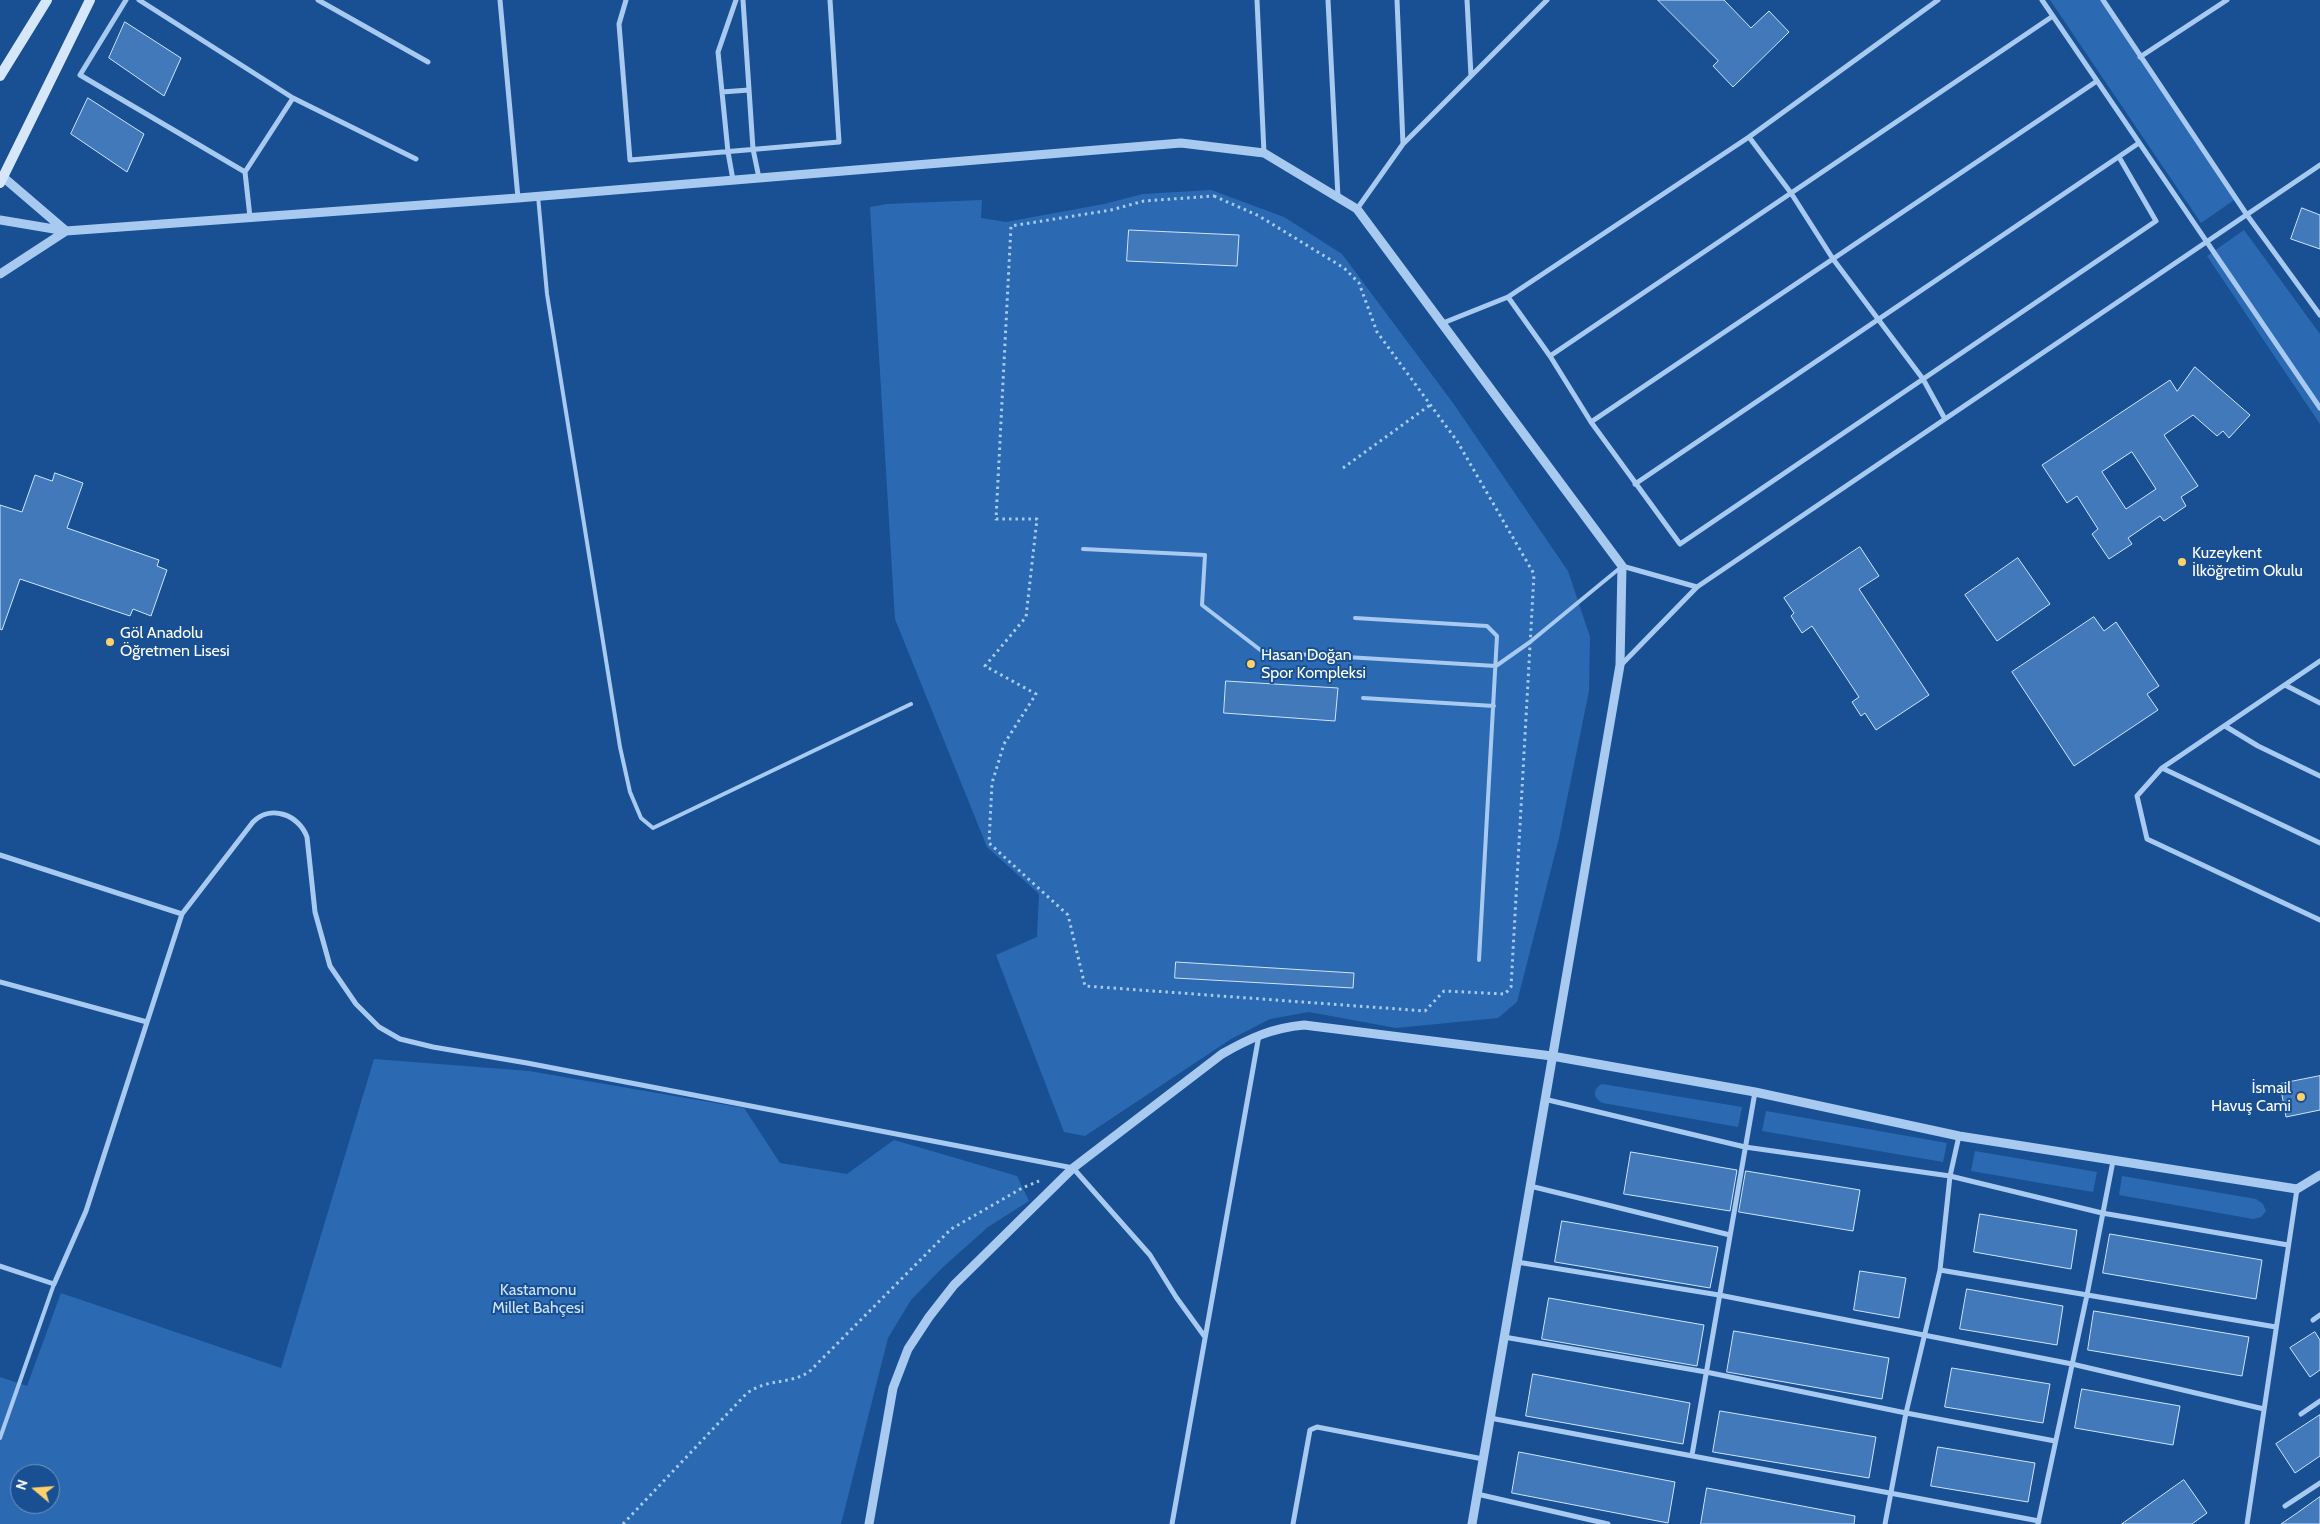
<!DOCTYPE html>
<meta charset="utf-8">
<style>
body{margin:0}
#map{position:relative;width:2320px;height:1524px;overflow:hidden;background:#185093;font-family:Cabin,sans-serif}
canvas{display:block}
.north{position:absolute;left:10px;top:1464px;width:50px;height:50px;box-sizing:border-box;background:#185093;border:1px solid #7496be;border-radius:50%;rotate:288deg;font-size:14px;font-weight:700;line-height:20px;text-align:center;color:#fff}
.north::after{content:'';display:block;margin:auto;width:18px;height:22px;background:#ffd167;clip-path:polygon(50% 0,100% 100%,50% 72%,0 100%)}
</style>
<div id="map">
<canvas width="2320" height="1524"></canvas>
<div class="north">N</div>
</div>
<script>
const g = document.querySelector('canvas').getContext('2d');
g.lineJoin = 'round';
function paint(path, color) { g.fillStyle = color; g.fill(path, 'evenodd'); }
function stroke(path, color, width, dash) { g.strokeStyle = color; g.lineWidth = width; g.lineCap = dash ? 'butt' : 'round'; g.setLineDash(dash || []); g.stroke(path); }
function drawText(font, color, halo, rows, align = 'center') {
  g.font = font + ' Cabin,sans-serif'; g.lineWidth = 4; g.setLineDash([]); g.textBaseline = 'middle'; g.strokeStyle = halo; g.fillStyle = color; for (const [text, x, y, turn = 0] of rows) {
    g.save(); g.translate(x, y); g.rotate((+turn || 0) * Math.PI / 180); g.textAlign = isNaN(turn) ? turn : align; if (halo) g.strokeText(text, 0, 0); g.fillText(text, 0, 0); g.restore();
  }
}
paint(new Path2D(`
 M2050,0H2103L2237,198L2201,223Z
 M1211,190L1284,217L1342,254L1453,403L1568,571L1590,637L1589,691L1559,838L1517,1002L1498,1018L1396,1028L1309,1012L1270,1019L1231,1039L1085,1136L1064,1132L996,955L1037,937L1039,894L987,847L895,619L870,207L887,204L982,200L981,218L1006,222L1104,204L1143,194Z
 M2244,230L2320,334V424L2207,256Z
 M374,1059L529,1071L744,1108L780,1163L847,1174L894,1140L1017,1176L1029,1201L988,1227L943,1267L911,1300L888,1338L841,1524H0V1377L27,1386L61,1293L281,1368ZM20,1474H50V1504H20Z
 M1602,1084L1742,1107L1738,1127L1603,1103C1593,1099 1592,1089 1602,1084Z
 M1766,1111L1947,1143L1943,1162L1762,1131Z
 M1975,1151L2097,1172L2093,1192L1971,1171Z
 M2122,1176L2256,1199L2263,1204L2266,1211L2261,1217L2253,1219L2119,1195Z`), '#2b6ab2');
const building = new Path2D(`
 M1658,0H1724L1751,28L1769,11L1789,32L1733,87L1713,66L1718,61Z
 M125,22L181,58L164,96L109,58Z
 M88,98L144,134L127,172L71,134Z
 M2302,208L2320,215V249L2291,239Z
 M1129,230L1239,235L1237,266L1127,261Z
 M2195,367L2250,415L2229,438L2223,431L2217,436L2193,415L2164,435L2198,486L2181,497L2186,506L2164,521L2160,516L2128,538L2132,544L2109,559L2092,534L2098,529L2077,496L2067,503L2042,465L2170,380L2177,391ZM2132,452L2156,489L2126,509L2102,472Z
 M55,473L83,483L67,528L159,560L157,566L167,570L151,616L133,609L130,616L20,579L2,630L0,629V505L22,512L35,475L52,481Z
 M1860,547L1879,576L1859,589L1929,695L1876,730L1865,713L1861,716L1852,702L1859,697L1812,626L1802,633L1791,616L1794,613L1784,598Z
 M2018,558L2050,604L1997,641L1965,595Z
 M2094,617L2104,631L2116,622L2159,686L2147,694L2158,710L2074,766L2012,672Z
 M1226,681L1338,688L1335,721L1224,713Z
 M1176,962L1354,973L1353,988L1175,978Z
 M2320,1076V1110L2286,1117L2280,1084Z
 M1631,1152L1737,1170L1730,1211L1624,1194Z
 M1746,1171L1860,1190L1853,1231L1739,1212Z
 M1980,1214L2077,1230L2071,1269L1974,1252Z
 M1562,1221L1718,1247L1710,1288L1555,1262Z
 M2110,1234L2262,1260L2256,1299L2103,1273Z
 M1860,1271L1906,1278L1899,1318L1854,1310Z
 M1967,1289L2063,1306L2057,1345L1960,1329Z
 M1549,1298L1704,1325L1697,1366L1542,1339Z
 M2094,1311L2249,1337L2242,1376L2088,1350Z
 M1734,1331L1889,1358L1882,1399L1727,1372Z
 M2315,1332L2320,1340V1370L2310,1377L2290,1348Z
 M1952,1368L2050,1384L2043,1423L1945,1407Z
 M1533,1374L1690,1403L1683,1444L1526,1416Z
 M2082,1389L2180,1406L2173,1445L2075,1428Z
 M1720,1411L1876,1437L1869,1478L1713,1452Z
 M2320,1415V1456L2295,1473L2276,1444Z
 M1938,1447L2035,1463L2028,1502L1931,1486Z
 M1519,1452L1675,1482L1668,1523L1512,1493Z
 M2184,1480L2207,1513L2192,1524H2122Z
 M1707,1488L1855,1516L1854,1524H1701Z
 M2320,1497V1524H2281L2297,1513Z`);
paint(building, '#4179ba');
stroke(building, '#cfe4fb', 1);
stroke(new Path2D(`
 M1214,196L1259,216L1344,268L1359,283L1377,332L1457,441L1534,574L1511,987L1505,994L1444,991L1425,1011L1085,986L1068,915L989,843L992,783L1004,744L1036,694L985,666L1026,617L1037,519H996L1011,226L1111,210L1144,201Z
 M1343,468L1430,405
 M623,1524L747,1393C769,1378 788,1385 809,1372L951,1229L1022,1188L1039,1181`), '#a8caf0', 3, [2.5, 4]);
stroke(new Path2D(`
 M538,196L547,294L620,747L630,792L641,818L653,828L911,704
 M1083,549L1205,555L1202,605L1263,652L1496,666L1530,642L1620,568
 M1355,618L1487,626L1497,636L1479,960
 M1363,698L1494,706
 M0,1438L54,1284`), '#a8caf0', 4);
stroke(new Path2D(`
 M126,0L80,75L245,172
 M139,0L293,98L416,159
 M318,0L428,62
 M500,0L518,198
 M626,0L619,24L630,160L839,142L830,0
 M743,0L753,149L759,178
 M1257,0L1264,153
 M1328,0L1338,197
 M1397,0L1403,144
 M1467,0L1471,76
 M2042,0L2320,408
 M2103,0L2247,215L2320,315
 M2140,57L2227,0
 M722,92L749,90
 M1749,137L1791,193L1833,259L1923,379L1945,419
 M733,180L728,152L718,52L736,0
 M1357,209L1403,144L1547,0
 M250,217L245,172L293,98
 M1508,297L1550,356L1591,422L1680,544L2156,221L2119,157
 M1443,323L1508,297L1749,137L1938,0
 M1550,356L2053,16
 M1591,422L2097,81
 M1635,484L2139,143
 M1622,566L1697,587
 M2320,661L2162,768L2137,796L2147,839L2320,920
 M1621,665L1697,587L2320,165
 M2285,685L2320,703
 M2225,726L2258,746L2320,776
 M2162,768L2320,843
 M0,855L182,914
 M0,982L147,1022
 M1544,1099L1745,1147L1950,1176L2102,1213L2288,1245
 M1530,1186L1730,1235
 M1517,1262L1719,1295L2072,1364L2264,1409
 M0,1266L54,1284L86,1211L182,914L253,822C271,804 299,815 307,837L315,912L330,966L356,1004L379,1027L400,1039L433,1047L527,1063L1073,1168L1150,1255L1176,1297L1205,1337
 M1940,1270L2276,1327
 M2313,1320L2320,1315
 M1504,1337L1706,1372L1906,1413L2055,1441
 M2301,1414L2320,1401
 M1490,1418L2039,1521
 M1692,1455L1755,1092
 M1477,1494L1608,1524
 M2285,1506L2320,1483
 M1172,1524L1259,1035
 M1293,1524L1310,1430L1317,1427L1483,1459
 M1885,1524L1906,1413L1940,1270L1950,1176L1959,1136
 M2038,1524L2087,1295L2113,1161
 M2247,1524L2297,1189`), '#a8caf0', 5);
stroke(new Path2D(`
 M3,177L66,231
 M0,220L66,231L518,198L1181,143L1264,153L1357,209L1622,566L1620,665L1472,1524
 M0,274L66,231
 M869,1524L893,1388L908,1349L929,1317L954,1285L1073,1168L1222,1054C1250,1038 1272,1028 1304,1025L1552,1056L1755,1092L1959,1136L2297,1189L2320,1175`), '#a8caf0', 9);
stroke(new Path2D(`
 M0,76L47,0
 M0,183L90,0`), '#d6e7fb', 10);
for (const [x, y, r, color] of [
 [2182,562,5,"#ffd167"],
 [110,642,5,"#ffd167"],
 [1251,664,5,"#ffd167"],
 [2301,1097,5,"#ffd167"]
]) { const dot = new Path2D(); dot.arc(x, y, r, 0, 2 * Math.PI); g.fillStyle = color; g.fill(dot); stroke(dot, '#185093', 2); }
drawText('16px', '#fff', '#185093', [
 ["Kuzeykent",2192,553],
 ["İlköğretim Okulu",2192,571],
 ["Göl Anadolu",120,633],
 ["Öğretmen Lisesi",120,651],
 ["Hasan Doğan",1261,655],
 ["Spor Kompleksi",1261,673],
 ["İsmail",2291,1088,"right"],
 ["Havuş Cami",2291,1106,"right"]
], 'left');
drawText('16px', '#cfe4fb', '#185093', [
 ["Kastamonu",538,1290],
 ["Millet Bahçesi",538,1308]
]);
</script>
